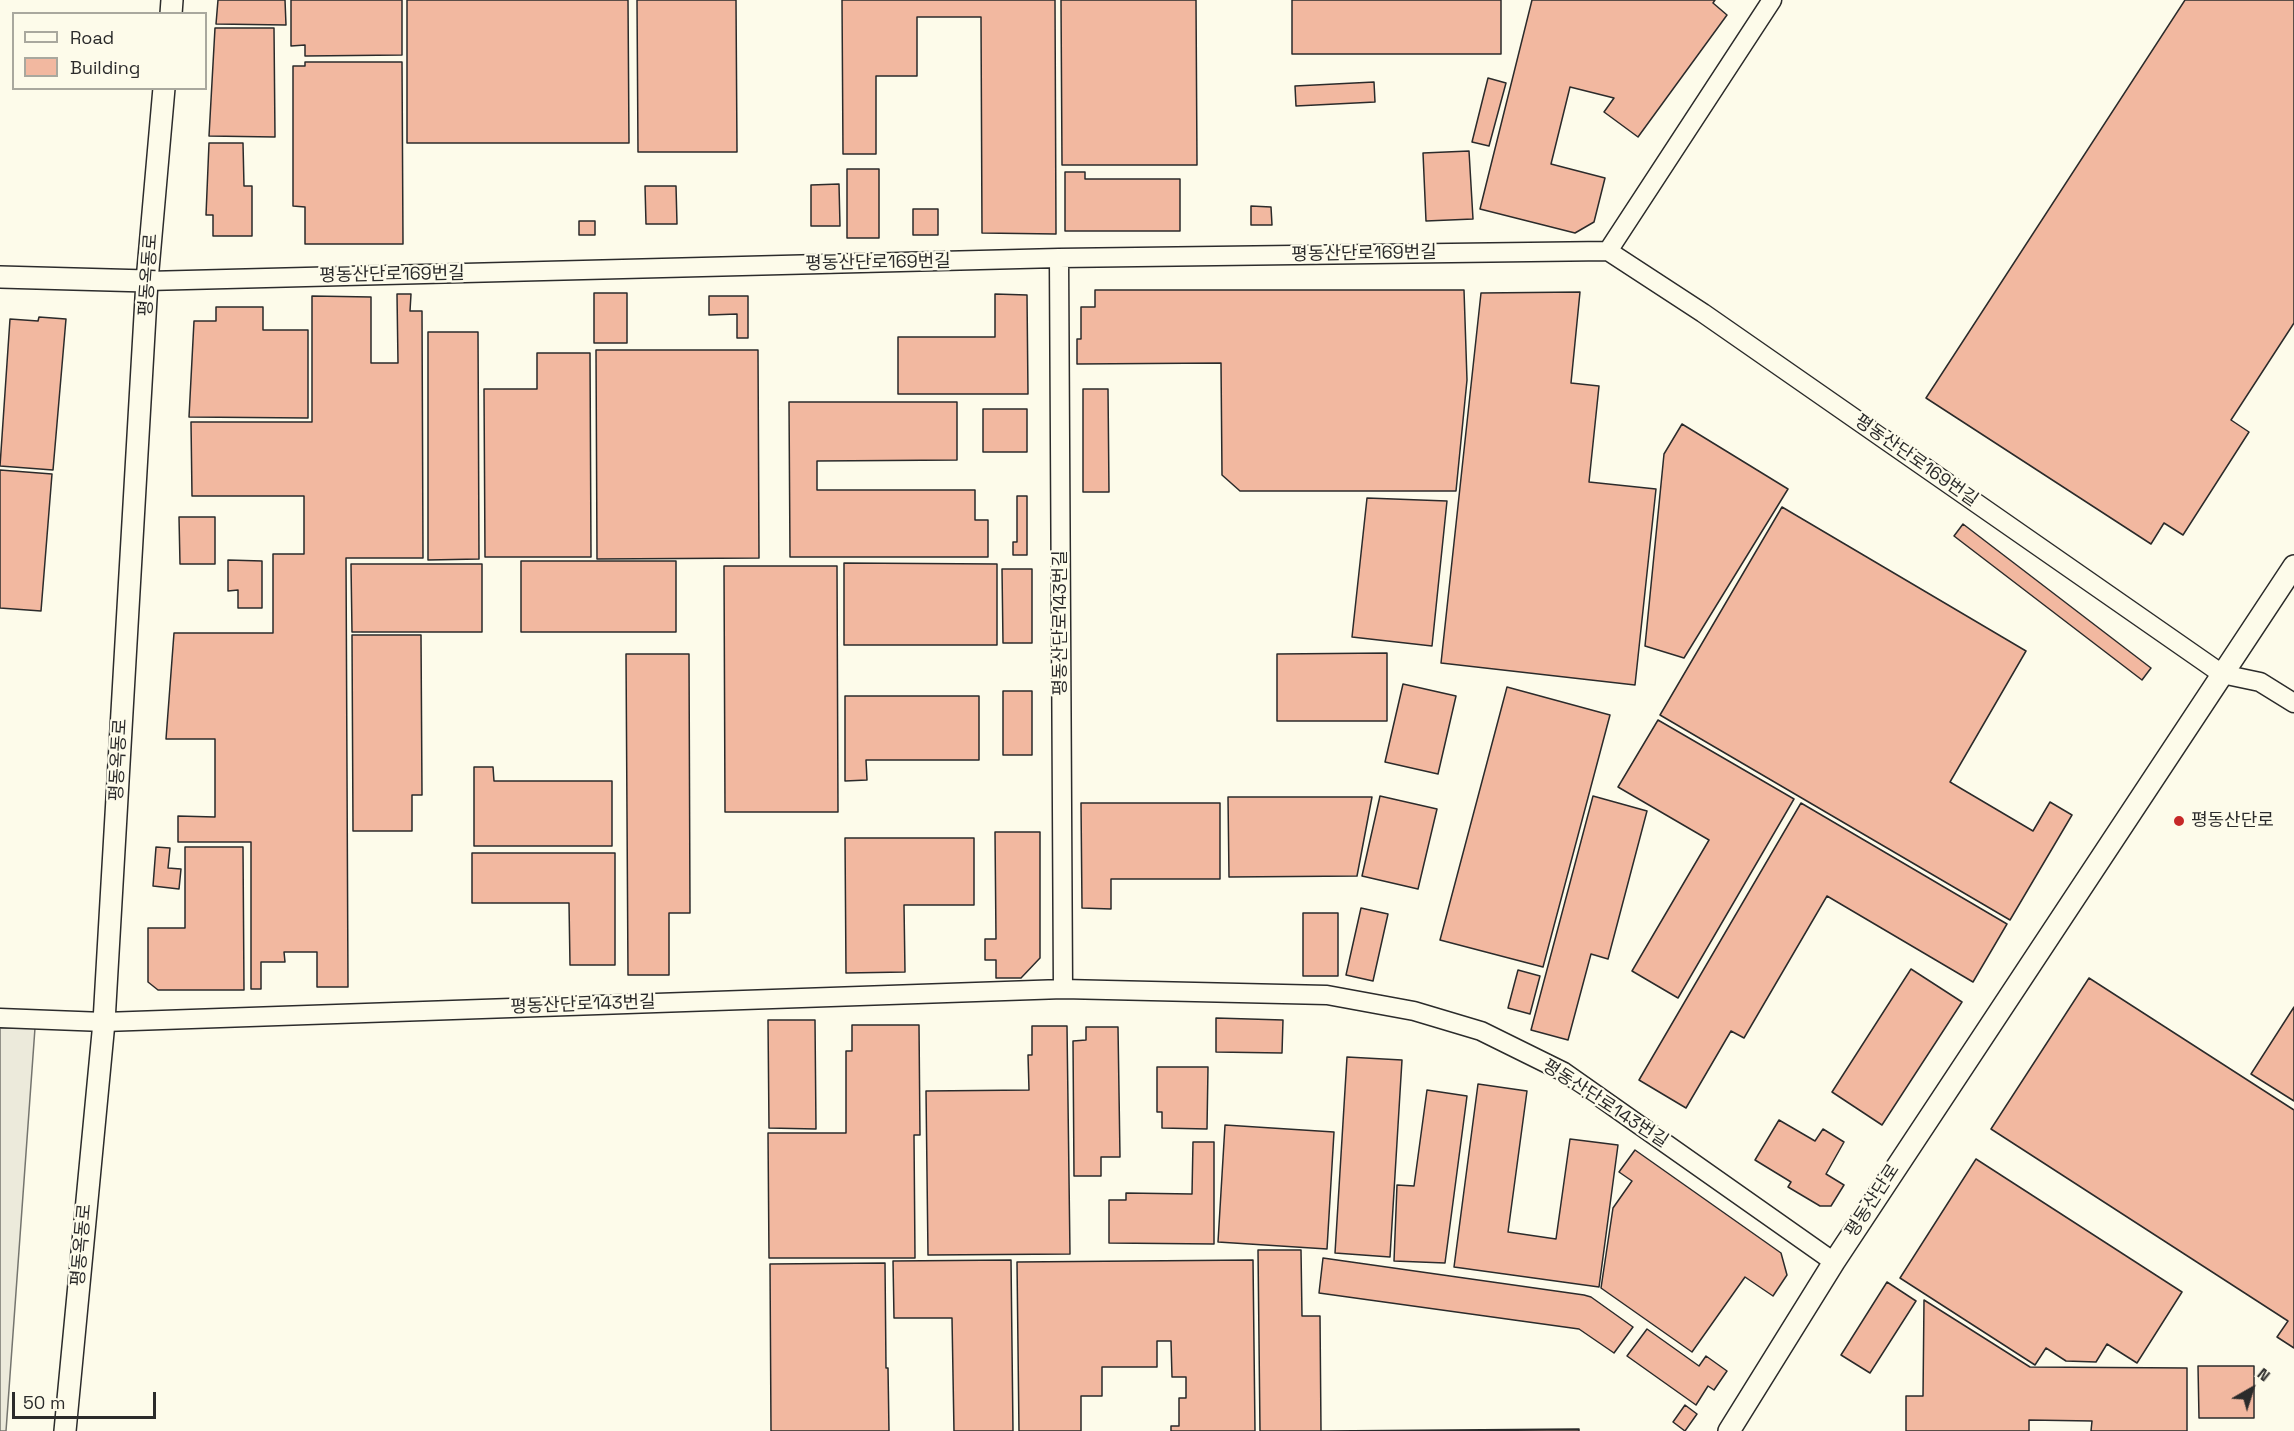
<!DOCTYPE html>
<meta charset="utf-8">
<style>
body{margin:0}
#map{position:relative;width:2294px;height:1431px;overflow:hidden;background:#fdfbea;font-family:"Space Grotesk",sans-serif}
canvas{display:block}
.legend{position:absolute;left:12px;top:12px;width:195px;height:78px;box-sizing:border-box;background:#fdfbea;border:2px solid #a9a89e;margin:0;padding:8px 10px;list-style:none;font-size:18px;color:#2b2b2b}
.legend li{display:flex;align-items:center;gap:12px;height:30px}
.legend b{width:30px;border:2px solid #a9a89e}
.north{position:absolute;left:2222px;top:1359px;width:60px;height:60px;-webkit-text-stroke:4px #fdfbea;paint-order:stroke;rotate:39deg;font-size:16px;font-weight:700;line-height:24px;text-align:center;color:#2b2b2b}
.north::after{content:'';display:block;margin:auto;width:21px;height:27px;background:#2b2b2b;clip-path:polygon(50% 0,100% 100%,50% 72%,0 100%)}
.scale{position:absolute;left:12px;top:1392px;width:144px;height:27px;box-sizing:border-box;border:3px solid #2b2b2b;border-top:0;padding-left:8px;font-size:18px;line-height:21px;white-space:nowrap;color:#2b2b2b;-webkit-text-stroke:4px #fdfbea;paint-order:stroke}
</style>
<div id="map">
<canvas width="2294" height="1431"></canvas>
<ul class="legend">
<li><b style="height:8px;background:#fdfbea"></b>Road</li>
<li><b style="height:16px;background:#f2b8a0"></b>Building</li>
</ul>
<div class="north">N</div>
<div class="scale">50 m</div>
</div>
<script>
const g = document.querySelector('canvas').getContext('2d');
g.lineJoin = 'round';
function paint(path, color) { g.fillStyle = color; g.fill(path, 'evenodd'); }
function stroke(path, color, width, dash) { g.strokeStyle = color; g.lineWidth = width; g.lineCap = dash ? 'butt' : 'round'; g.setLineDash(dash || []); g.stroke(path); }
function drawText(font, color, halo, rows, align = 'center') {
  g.font = font + ' "Space Grotesk","Noto Sans KR",sans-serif'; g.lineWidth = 4.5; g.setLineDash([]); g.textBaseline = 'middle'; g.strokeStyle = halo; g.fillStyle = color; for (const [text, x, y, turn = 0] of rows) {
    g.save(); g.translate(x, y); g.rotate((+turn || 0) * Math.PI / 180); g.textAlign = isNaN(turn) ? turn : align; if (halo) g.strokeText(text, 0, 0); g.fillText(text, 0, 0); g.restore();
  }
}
const parking = new Path2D(`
 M0,1028H35L6,1431H0Z`);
paint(parking, '#eceadb');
stroke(parking, '#74746e', 1.5);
const building = new Path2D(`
 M218,0H285L286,25L216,24Z
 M291,0H402V55L305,56V45L291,46Z
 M407,0H628L629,143H407Z
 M637,0H736L737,152H638Z
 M842,0H1055L1056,234L982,233L981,17H917V76H876V154H843Z
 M1061,0H1196L1197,165H1062Z
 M1292,0H1501V54H1292Z
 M1532,0H1715L1713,3L1727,15L1638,137L1604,112L1614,98L1570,87L1551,164L1605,178L1594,222L1575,233L1480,209Z
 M2185,0H2294V323L2231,420L2249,432L2183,535L2164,523L2151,544L1926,398Z
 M215,28H274L275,137L209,136Z
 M305,62H402L403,244H305V207L293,206V66H305Z
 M1488,78L1506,83L1489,146L1472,142Z
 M1374,82L1375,102L1296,106L1295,86Z
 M209,143H243L244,186H252V236H213V215H206Z
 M1469,151L1473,219L1426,221L1423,153Z
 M847,169H879V238H847Z
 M1065,172H1085V179H1180V231H1065Z
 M839,184L840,226H811V185Z
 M645,186H676L677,224H646Z
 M1251,206L1271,207L1272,225H1251Z
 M913,209H938V235H913Z
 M579,221H595V235H579Z
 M1095,290H1464L1467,380L1456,491H1240L1222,475L1221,363L1077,364V339H1081V307H1095Z
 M1580,292L1571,383L1599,386L1589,482L1656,489L1635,685L1441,663L1481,293Z
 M594,293H627V343H594Z
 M397,294H411L410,311H422L423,558H346L348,987H317V952H284L285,962H261V989H251V842H178V816L215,817V739H166L174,633H273V554H304V496H192L191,422H312V296L371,297V363H398Z
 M995,294L1027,295L1028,394H898V337H995Z
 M709,296H748V338H737V314L709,315Z
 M216,307H263V330H308V418L189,417L194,321H216Z
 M39,317L66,319L53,470L0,466L10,319L38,321Z
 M428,332H478L479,559L428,560Z
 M596,350H758L759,558L597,559Z
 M537,353H590L591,557H485L484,389H537Z
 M1083,389H1108L1109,492H1083Z
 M789,402H957V460L817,461V490H975V520H988V557H790Z
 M983,409H1027V452H983Z
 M1682,424L1788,489L1684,658L1645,646L1664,454Z
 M0,470L52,474L41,611L0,608Z
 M1017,496H1027V555H1013V542H1017Z
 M1367,498L1447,501L1432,646L1352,637Z
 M1782,507L2026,651L1950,782L2033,831L2050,802L2072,815L2010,920L1660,715Z
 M179,517H215V564H180Z
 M1963,524L2151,668L2142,680L1954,536Z
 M228,560L262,561V608H238V590L228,591Z
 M521,561H676V632H521Z
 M844,563L997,564V645H844Z
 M351,564H482V632H352Z
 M724,566H837L838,812H725Z
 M1002,569H1032V643H1003Z
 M352,635H421L422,795H412V831H353Z
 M1387,653V721H1277V654Z
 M626,654H689L690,913H669V975H628Z
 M1403,684L1456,696L1438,774L1385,762Z
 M1507,687L1610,715L1543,967L1440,940Z
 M1003,691H1032V755H1003Z
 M845,696H979V760H866L867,780L845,781Z
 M1658,720L1794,799L1678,998L1632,971L1709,840L1618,787Z
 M474,767H493L494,781H612V846H474Z
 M1380,796L1437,809L1418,889L1362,876Z
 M1593,796L1647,811L1608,959L1591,954L1568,1040L1531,1030Z
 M1228,797H1372L1357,876L1229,877Z
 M1081,803H1220V879H1111V909L1082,908Z
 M1801,803L2007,924L1973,982L1827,896L1744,1038L1731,1031L1686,1108L1639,1080Z
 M995,832H1040V958L1021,978H996V960H985V939H996Z
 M845,838H974V905H904L905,972L846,973Z
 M156,847L170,848L168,868L181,869L179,889L153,886Z
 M185,847H243L244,990H158L148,982V928H185Z
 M472,853H615V965H570L569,903H472Z
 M1361,908L1388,914L1373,981L1346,975Z
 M1303,913H1338V976H1303Z
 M1911,969L1962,1002L1882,1125L1832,1092Z
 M1518,970L1540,976L1530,1014L1508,1008Z
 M2089,978L2294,1110V1348L2277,1337L2288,1321L1991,1129Z
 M2294,1007V1101L2251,1074Z
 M1216,1018L1283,1020L1282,1053L1216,1052Z
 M768,1020H815L816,1129L769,1128Z
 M852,1025H919L920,1135H914L915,1258H769L768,1133H846V1051H852Z
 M1032,1026H1067L1070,1254L928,1255L926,1091L1029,1090L1028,1055H1032Z
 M1086,1027H1118L1120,1157H1101V1176H1074L1073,1041L1086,1040Z
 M1347,1057L1402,1060L1390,1257L1335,1253Z
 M1157,1067H1208L1207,1129L1162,1128V1112H1157Z
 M1478,1084L1527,1091L1508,1232L1556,1239L1570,1139L1618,1145L1599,1287L1454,1267Z
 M1427,1090L1467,1096L1445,1263L1394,1261L1397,1185L1414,1186Z
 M1779,1120L1815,1141L1823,1129L1844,1142L1826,1174L1844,1185L1831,1206H1820L1788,1187L1791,1182L1755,1160Z
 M1225,1125L1334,1132L1327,1249L1218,1242Z
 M1193,1142H1214V1244L1109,1243V1200H1126V1193L1192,1194Z
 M1635,1150L1781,1253L1787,1275L1773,1296L1745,1277L1692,1352L1601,1288L1613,1208L1632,1181L1619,1172Z
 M1976,1159L2182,1292L2137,1363L2107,1344L2096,1362L2066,1361L2046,1348L2035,1365L1900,1278Z
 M1258,1250H1301L1302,1316H1320L1321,1431L1579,1429V1431H1260Z
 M1323,1258L1584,1295L1591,1297L1633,1327L1614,1353L1579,1329L1319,1293Z
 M1011,1260L1013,1431H954L952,1318H894L893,1261Z
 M1253,1260L1255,1431H1171V1426H1179V1398H1186V1377H1172L1171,1341H1157V1367H1102V1396H1081V1431H1019L1017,1262Z
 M885,1263L886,1368H888L889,1431H771L770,1264Z
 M1887,1282L1916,1301L1870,1373L1841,1355Z
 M1924,1300L2030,1367L2187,1368V1431H2091L2092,1421L2029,1420V1431H1906V1396H1923Z
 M1647,1329L1699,1366L1706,1356L1727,1371L1714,1390L1708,1386L1696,1405L1627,1356Z
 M2198,1366H2254V1418H2199Z
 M1685,1405L1697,1414L1685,1431L1673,1422Z`);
paint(building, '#f2b8a0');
stroke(building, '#2b2b2b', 1.5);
const minor = new Path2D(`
 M1608,251L1772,0
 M1059,258L1063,989
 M147,281L1059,258L1608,251L1703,313L2222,674L2260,682L2294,703
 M0,1018L104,1022L1063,989L1327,995L1414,1011L1481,1031L1564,1072L1834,1262`);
const tertiary = new Path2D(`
 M171,14L172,0
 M0,277L147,281
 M65,1431L104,1022L147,281L164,88
 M1729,1431L1834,1262L2294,566`);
stroke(minor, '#2b2b2b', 21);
stroke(tertiary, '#2b2b2b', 24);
stroke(minor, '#fdfbea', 18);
stroke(tertiary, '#fdfbea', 21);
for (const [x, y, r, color] of [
 [2179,821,6,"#c62828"]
]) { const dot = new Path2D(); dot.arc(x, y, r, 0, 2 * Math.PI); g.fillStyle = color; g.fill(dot); stroke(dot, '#fdfbea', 2); }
drawText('18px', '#2b2b2b', '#fdfbea', [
 ["평동산단로169번길",1364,254,-1],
 ["평동산단로169번길",878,263,-1],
 ["평동옥동로",149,275,-86],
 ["평동산단로169번길",392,275,-1],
 ["평동산단로169번길",1916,461,35],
 ["평동산단로143번길",1061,623,-90],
 ["평동옥동로",119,760,-87],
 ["평동산단로143번길",583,1005,-2],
 ["평동산단로143번길",1605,1104,33],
 ["평동산단로",1873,1201,-57],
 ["평동옥동로",82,1245,-85]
]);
drawText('18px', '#2b2b2b', '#fdfbea', [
 ["평동산단로",2191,821]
], 'left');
</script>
